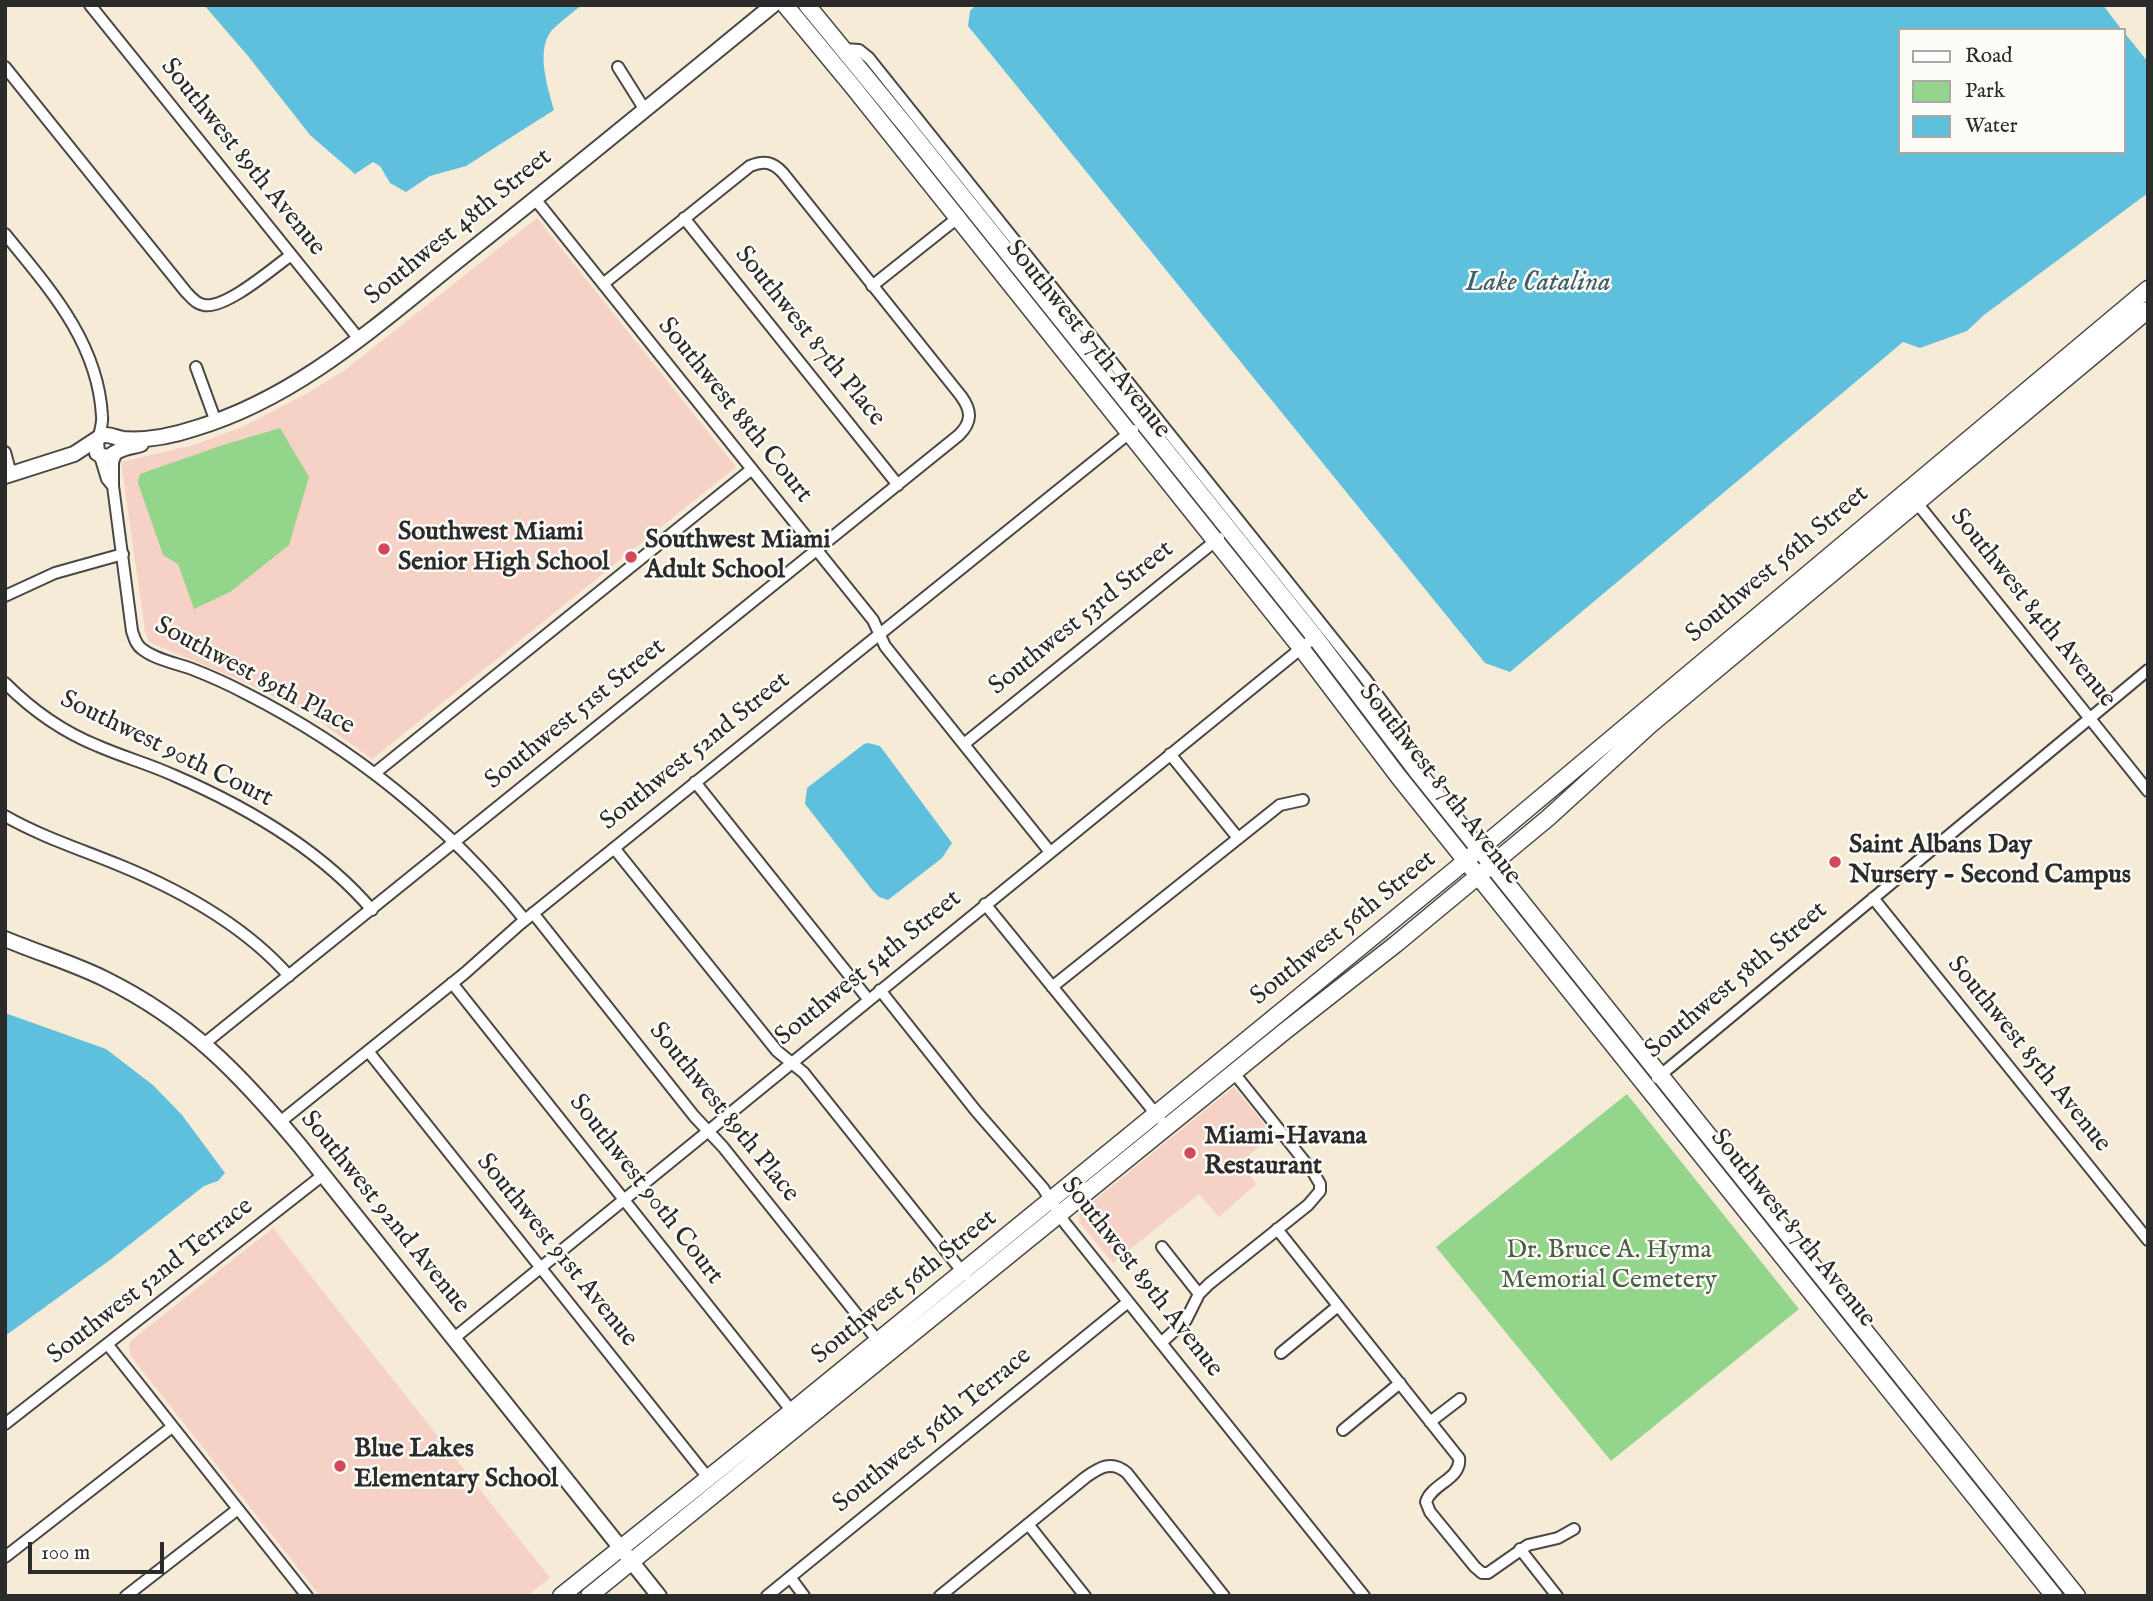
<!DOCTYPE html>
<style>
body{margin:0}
#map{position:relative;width:2153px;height:1601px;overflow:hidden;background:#f5ebd7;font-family:"IM FELL English",serif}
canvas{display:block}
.frame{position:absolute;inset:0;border:7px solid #2b2b2b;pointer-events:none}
.legend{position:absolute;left:1898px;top:28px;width:228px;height:126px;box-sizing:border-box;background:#fdfcf7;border:2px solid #a9a8a5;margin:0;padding:9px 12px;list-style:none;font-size:21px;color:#2b2b2b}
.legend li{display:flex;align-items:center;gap:14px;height:35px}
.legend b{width:35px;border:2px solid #a9a8a5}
.scale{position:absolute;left:28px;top:1542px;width:136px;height:32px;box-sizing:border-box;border:4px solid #2b2b2b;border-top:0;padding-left:9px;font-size:21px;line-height:24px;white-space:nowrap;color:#2b2b2b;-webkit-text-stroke:5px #fdfcf7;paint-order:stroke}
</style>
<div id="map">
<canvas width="2153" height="1601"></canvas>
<div class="frame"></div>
<ul class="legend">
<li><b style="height:9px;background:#fff"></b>Road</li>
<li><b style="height:19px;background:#94d58c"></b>Park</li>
<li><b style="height:19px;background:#5ec0dd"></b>Water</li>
</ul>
<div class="scale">100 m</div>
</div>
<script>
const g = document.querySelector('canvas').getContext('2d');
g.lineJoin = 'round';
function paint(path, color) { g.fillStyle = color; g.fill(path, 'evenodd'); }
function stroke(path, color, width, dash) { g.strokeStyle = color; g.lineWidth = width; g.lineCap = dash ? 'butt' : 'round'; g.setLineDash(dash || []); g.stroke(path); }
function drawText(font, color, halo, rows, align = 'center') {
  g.font = font + ' "IM FELL English",serif'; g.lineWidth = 5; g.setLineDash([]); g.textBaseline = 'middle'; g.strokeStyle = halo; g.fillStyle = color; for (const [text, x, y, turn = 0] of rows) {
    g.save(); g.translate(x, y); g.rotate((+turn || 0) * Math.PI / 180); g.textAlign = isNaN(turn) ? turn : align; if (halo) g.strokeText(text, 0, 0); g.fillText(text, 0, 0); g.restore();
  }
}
paint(new Path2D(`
 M537,218L736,467L372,759L308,713L240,680L149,642L145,631L121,462L194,445L242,427L306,394L345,370Z
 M1234,1087L1273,1135L1241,1162L1256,1184L1219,1217L1199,1194L1113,1263L1079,1222L1080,1212Z
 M273,1228L550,1578L527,1596H320L130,1355L129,1344L132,1340Z`), '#f6d1c5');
paint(new Path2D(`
 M280,428L309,477L289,545L230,592L194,609L178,564L163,555L138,483L140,474L223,445Z
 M1627,1094L1799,1309L1611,1461L1436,1247Z`), '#94d58c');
paint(new Path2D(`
 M204,5H582C572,13 561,21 552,30C535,50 548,88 554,110L466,166L430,176L406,192L390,183L380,166L373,162L355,174L310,135L248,56Z
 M976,5H2103L2122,30H1899V152H2123V31L2148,62V193L1984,315L1967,331L1920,348L1903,342L1510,672L1485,663L968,26L970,11Z
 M868,743L880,746L952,843L942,858L888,900L879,897L873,891L805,804L807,788L864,744Z
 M5,1013L106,1049L153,1085L182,1115L225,1173L218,1181L204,1186L110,1260L5,1336Z`), '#5ec0dd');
const minor = new Path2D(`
 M90,5L359,339
 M844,49L859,50L869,58L1364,677L1403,729V736L1396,745
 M5,67L186,292C191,297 196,304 204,305C226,309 273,268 291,255
 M618,67L645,110
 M535,199L873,620L885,646L1050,852
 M684,218L898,485
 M5,234C49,288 98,342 102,416C103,422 100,430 99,437
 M872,286L960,216
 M196,367L216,422
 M5,452L11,474
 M116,454L113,462V486L132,631C134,637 136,645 142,649C156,660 176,663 192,669C210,676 228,684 245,693C354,748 448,825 525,920
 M100,456L107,479L111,484
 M1913,498L2148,791
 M5,596L55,573L123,554
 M5,683C31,709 63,732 98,746C123,757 149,764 173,775C245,806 321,850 372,910
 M964,744L1219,538
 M1170,754L1238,838
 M375,773L752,469
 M695,782L868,999
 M5,816C42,837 80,849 119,865C180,890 245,926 289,976
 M614,848L777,1051L804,1073L965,1275
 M1873,898L2148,1240
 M985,904L1160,1119
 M533,913L694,1116L723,1147L878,1341
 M452,983L794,1414
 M1052,987L1280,805L1303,800
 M880,990L976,1111L1043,1188L1065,1223L1364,1596
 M205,1043L959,435C972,422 972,411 961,396L783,173C773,162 764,160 750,166L603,284
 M368,1051L709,1479
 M1657,1078L2148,670
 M280,1122L465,973L520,924L1133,430
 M1277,1229L1459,1458C1462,1479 1431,1484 1426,1502L1430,1512L1475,1567L1482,1573H1488L1528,1545L1558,1538L1574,1529
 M1162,1247L1199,1294
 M453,1339L1315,637
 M1161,1343L1186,1320L1199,1294L1209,1284L1308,1205L1320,1191V1184L1313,1172L1234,1073
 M108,1345L307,1596
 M1281,1353L1338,1306
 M1430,1422L1460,1399
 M5,1424L323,1175
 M1343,1430L1400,1383
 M1028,1524L1085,1596
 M1520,1549L1557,1596
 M5,1557L172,1427
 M790,1577L804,1596
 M126,1596L238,1509
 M767,1596L1128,1302
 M940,1596L1086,1477C1100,1467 1112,1460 1127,1473L1224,1596`);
const tertiary = new Path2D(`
 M96,441L97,453C108,460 109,456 118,451C124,447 135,446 141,444
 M5,476L74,454L103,435C111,434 116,438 123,439C148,441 172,436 196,428C299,397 378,324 461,258C566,175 669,90 773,5
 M5,939C38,953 73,963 105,979C190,1021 240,1074 300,1146L659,1596`);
const secondary = new Path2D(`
 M785,5L853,87L1301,648L1398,776L2054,1596
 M807,5L907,127L1315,637L1416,770L2077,1596
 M561,1596L792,1411L1451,873L2148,289
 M589,1596L1285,1031L1396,944L1548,818L1650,725L2148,310`);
stroke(minor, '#494845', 14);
stroke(tertiary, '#494845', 18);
stroke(secondary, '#494845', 19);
stroke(minor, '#fff', 10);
stroke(tertiary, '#fff', 14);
stroke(secondary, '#fff', 16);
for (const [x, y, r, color] of [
 [384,549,7,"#d1495b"],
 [631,557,7,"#d1495b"],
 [1835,862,7,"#d1495b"],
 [1190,1153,7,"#d1495b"],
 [340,1466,7,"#d1495b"]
]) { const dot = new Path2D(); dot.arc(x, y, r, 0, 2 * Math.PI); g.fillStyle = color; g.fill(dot); stroke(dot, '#fdfcf7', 2.5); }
drawText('26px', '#2b2b2b', '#fdfcf7', [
 ["Southwest 89th Avenue",242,158,51],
 ["Southwest 48th Street",459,228,-39],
 ["Southwest 87th Place",809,337,51],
 ["Southwest 87th Avenue",1087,340,51],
 ["Southwest 88th Court",734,411,51],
 ["Southwest 56th Street",1778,565,-40],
 ["Southwest 84th Avenue",2032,609,51],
 ["Southwest 53rd Street",1082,619,-39],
 ["Southwest 89th Place",254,677,28],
 ["Southwest 51st Street",576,715,-39],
 ["Southwest 90th Court",166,750,26],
 ["Southwest 52nd Street",696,752,-39],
 ["Southwest 87th Avenue",1439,785,52],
 ["Southwest 56th Street",1344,929,-39],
 ["Southwest 54th Street",869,969,-39],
 ["Southwest 58th Street",1737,981,-40],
 ["Southwest 85th Avenue",2028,1055,51],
 ["Southwest 89th Place",723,1113,51],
 ["Southwest 90th Court",645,1190,52],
 ["Southwest 92nd Avenue",384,1213,51],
 ["Southwest 87th Avenue",1792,1229,51],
 ["Southwest 91st Avenue",556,1251,51],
 ["Southwest 89th Avenue",1141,1278,52],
 ["Southwest 52nd Terrace",151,1282,-38],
 ["Southwest 56th Street",905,1288,-39],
 ["Southwest 56th Terrace",933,1431,-39]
]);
drawText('bold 26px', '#2b2b2b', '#fdfcf7', [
 ["Southwest Miami",398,534],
 ["Senior High School",398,564],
 ["Southwest Miami",645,542],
 ["Adult School",645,572],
 ["Saint Albans Day",1849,847],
 ["Nursery - Second Campus",1849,877],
 ["Miami-Havana",1204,1138],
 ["Restaurant",1204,1168],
 ["Blue Lakes",354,1451],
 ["Elementary School",354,1481]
], 'left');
drawText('26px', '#4a5e48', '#fdfcf7', [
 ["Dr. Bruce A. Hyma",1609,1252],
 ["Memorial Cemetery",1609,1282]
]);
drawText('italic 28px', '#3d5f69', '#fdfcf7', [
 ["Lake Catalina",1538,284]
]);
</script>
